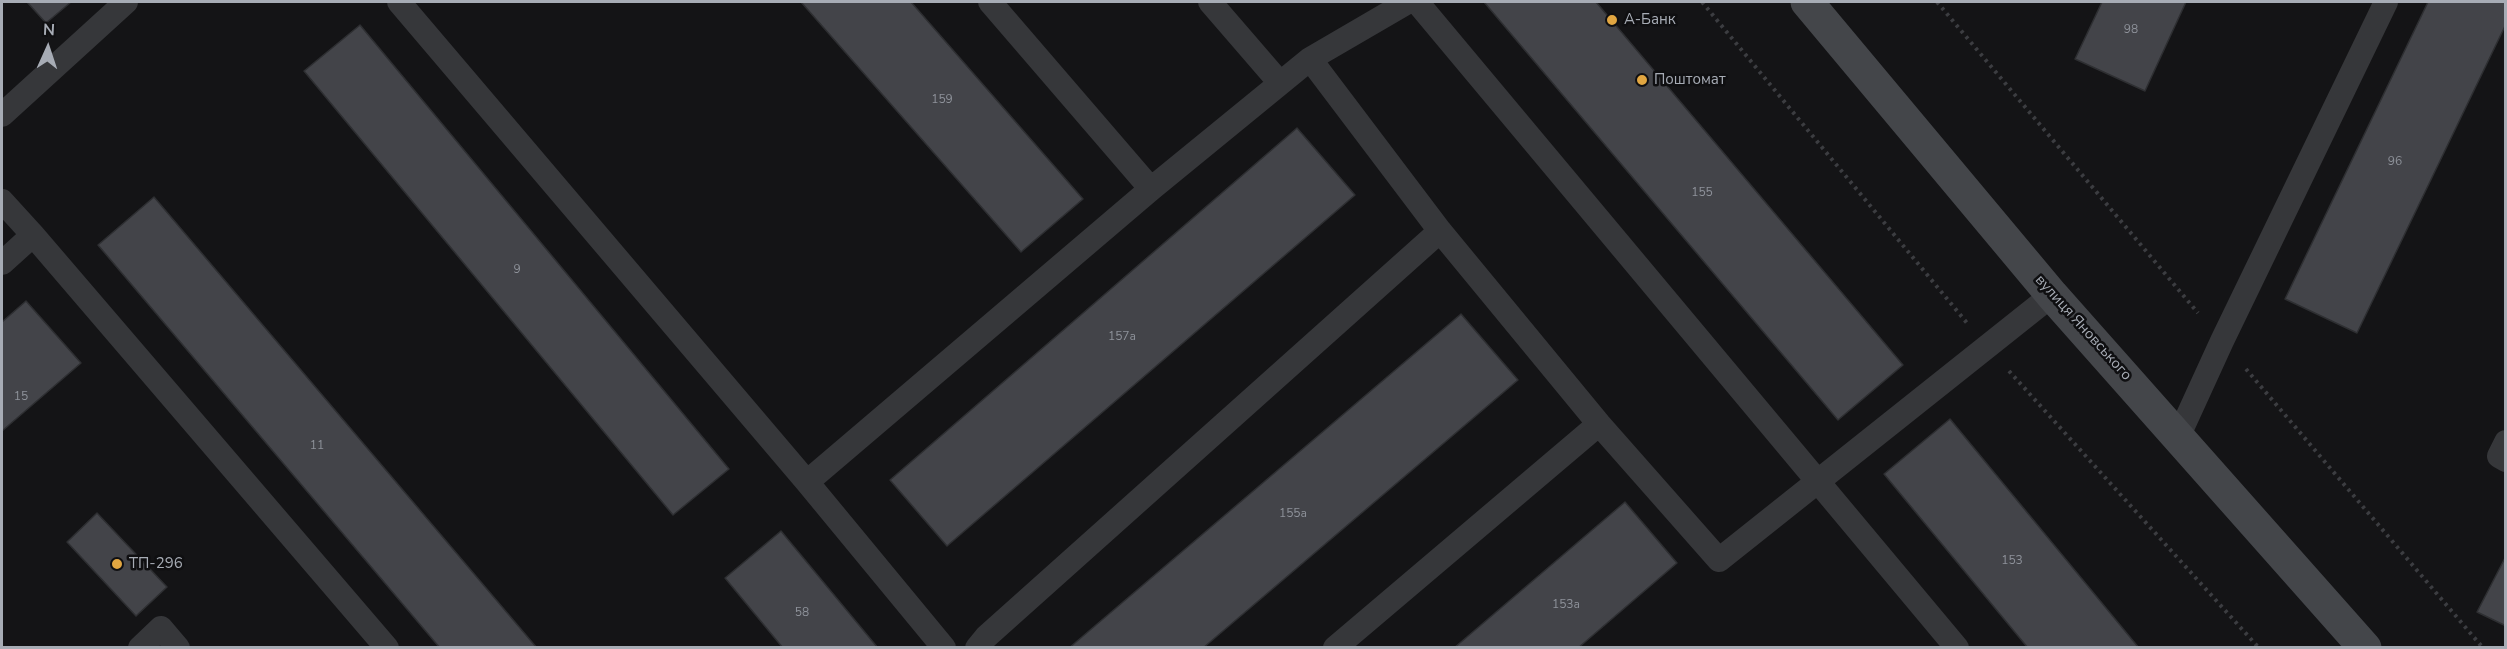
<!DOCTYPE html>
<meta charset="utf-8">
<style>
body{margin:0}
#map{position:relative;width:2507px;height:649px;overflow:hidden;background:#141416;font-family:"Nunito Sans",sans-serif}
canvas{display:block}
.frame{position:absolute;inset:0;border:3px solid #a7acb5;pointer-events:none}
.north{position:absolute;left:18px;top:18px;width:60px;height:60px;-webkit-text-stroke:4px #0f0f11;paint-order:stroke;rotate:3deg;font-size:16px;font-weight:700;line-height:24px;text-align:center;color:#a7acb5}
.north::after{content:'';display:block;margin:auto;width:21px;height:27px;background:#a7acb5;clip-path:polygon(50% 0,100% 100%,50% 72%,0 100%)}
</style>
<div id="map">
<canvas width="2507" height="649"></canvas>
<div class="frame"></div>
<div class="north">N</div>
</div>
<script>
const g = document.querySelector('canvas').getContext('2d');
g.lineJoin = 'round';
function paint(path, color) { g.fillStyle = color; g.fill(path, 'evenodd'); }
function stroke(path, color, width, dash) { g.strokeStyle = color; g.lineWidth = width; g.lineCap = dash ? 'butt' : 'round'; g.setLineDash(dash || []); g.stroke(path); }
function drawText(font, color, halo, rows, align = 'center') {
  g.font = font + ' "Nunito Sans",sans-serif'; g.lineWidth = 5; g.setLineDash([]); g.textBaseline = 'middle'; g.strokeStyle = halo; g.fillStyle = color; for (const [text, x, y, turn = 0] of rows) {
    g.save(); g.translate(x, y); g.rotate((+turn || 0) * Math.PI / 180); g.textAlign = isNaN(turn) ? turn : align; if (halo) g.strokeText(text, 0, 0); g.fillText(text, 0, 0); g.restore();
  }
}
const building = new Path2D(`
 M27,2H71L46,23Z
 M801,2H911L1083,199L1021,252Z
 M1484,2H1596L1903,365L1838,420Z
 M2102,2H2186L2145,91L2075,59Z
 M2428,2H2506V24L2357,333L2285,299Z
 M360,25L729,469L673,515L304,71Z
 M1297,128L1355,195L947,546L890,480Z
 M154,197L537,648H440L98,245Z
 M26,301L81,363L2,431V322Z
 M1461,314L1518,380L1203,648H1069Z
 M1950,419L2139,648H2028L1884,474Z
 M1625,502L1677,563L1578,648H1454Z
 M97,513L167,587L136,616L67,542Z
 M781,531L878,648H783L725,578Z
 M2506,556V626L2477,612Z`);
paint(building, '#434449');
stroke(building, '#2e2f32', 1.5);
stroke(new Path2D(`
 M1702,2L1967,323
 M1937,2L2198,313
 M2246,369L2483,648
 M2009,371L2259,648`), '#3c3d41', 4, [3, 4.5]);
stroke(new Path2D(`
 M399,2L807,482L944,648
 M990,2L1151,189
 M1210,2L1280,83
 M1417,2L1957,648
 M1310,59L1440,231L1599,424L1719,560L2052,295
 M2,115L126,2
 M2,201L33,235L387,648
 M2,263L33,235
 M2179,435L2222,341L2386,2
 M2506,442L2499,456L2506,460
 M807,482L1151,189L1310,59L1408,2
 M140,648L161,628L178,648
 M977,648L986,637L1440,231
 M1335,648L1599,424`), '#36373a', 24);
stroke(new Path2D(`
 M1807,2L2052,295L2365,648`), '#44464a', 33);
for (const [x, y, r, color] of [
 [1612,20,6,"#e1a641"],
 [1642,80,6,"#e1a641"],
 [117,564,6,"#e1a641"]
]) { const dot = new Path2D(); dot.arc(x, y, r, 0, 2 * Math.PI); g.fillStyle = color; g.fill(dot); stroke(dot, '#0f0f11', 2); }
drawText('12px', '#8e929a', null, [
 ["98",2131,30],
 ["159",942,100],
 ["96",2395,162],
 ["155",1702,193],
 ["9",517,270],
 ["157а",1122,337],
 ["15",21,397],
 ["11",317,446],
 ["155а",1293,514],
 ["153",2012,561],
 ["153а",1566,605],
 ["58",802,613]
]);
drawText('15px', '#a7acb5', '#0f0f11', [
 ["А-Банк",1624,20],
 ["Поштомат",1654,80],
 ["ТП-296",129,564]
], 'left');
drawText('15px', '#a7acb5', '#0f0f11', [
 ["вулиця Яновського",2083,328,48]
]);
</script>
